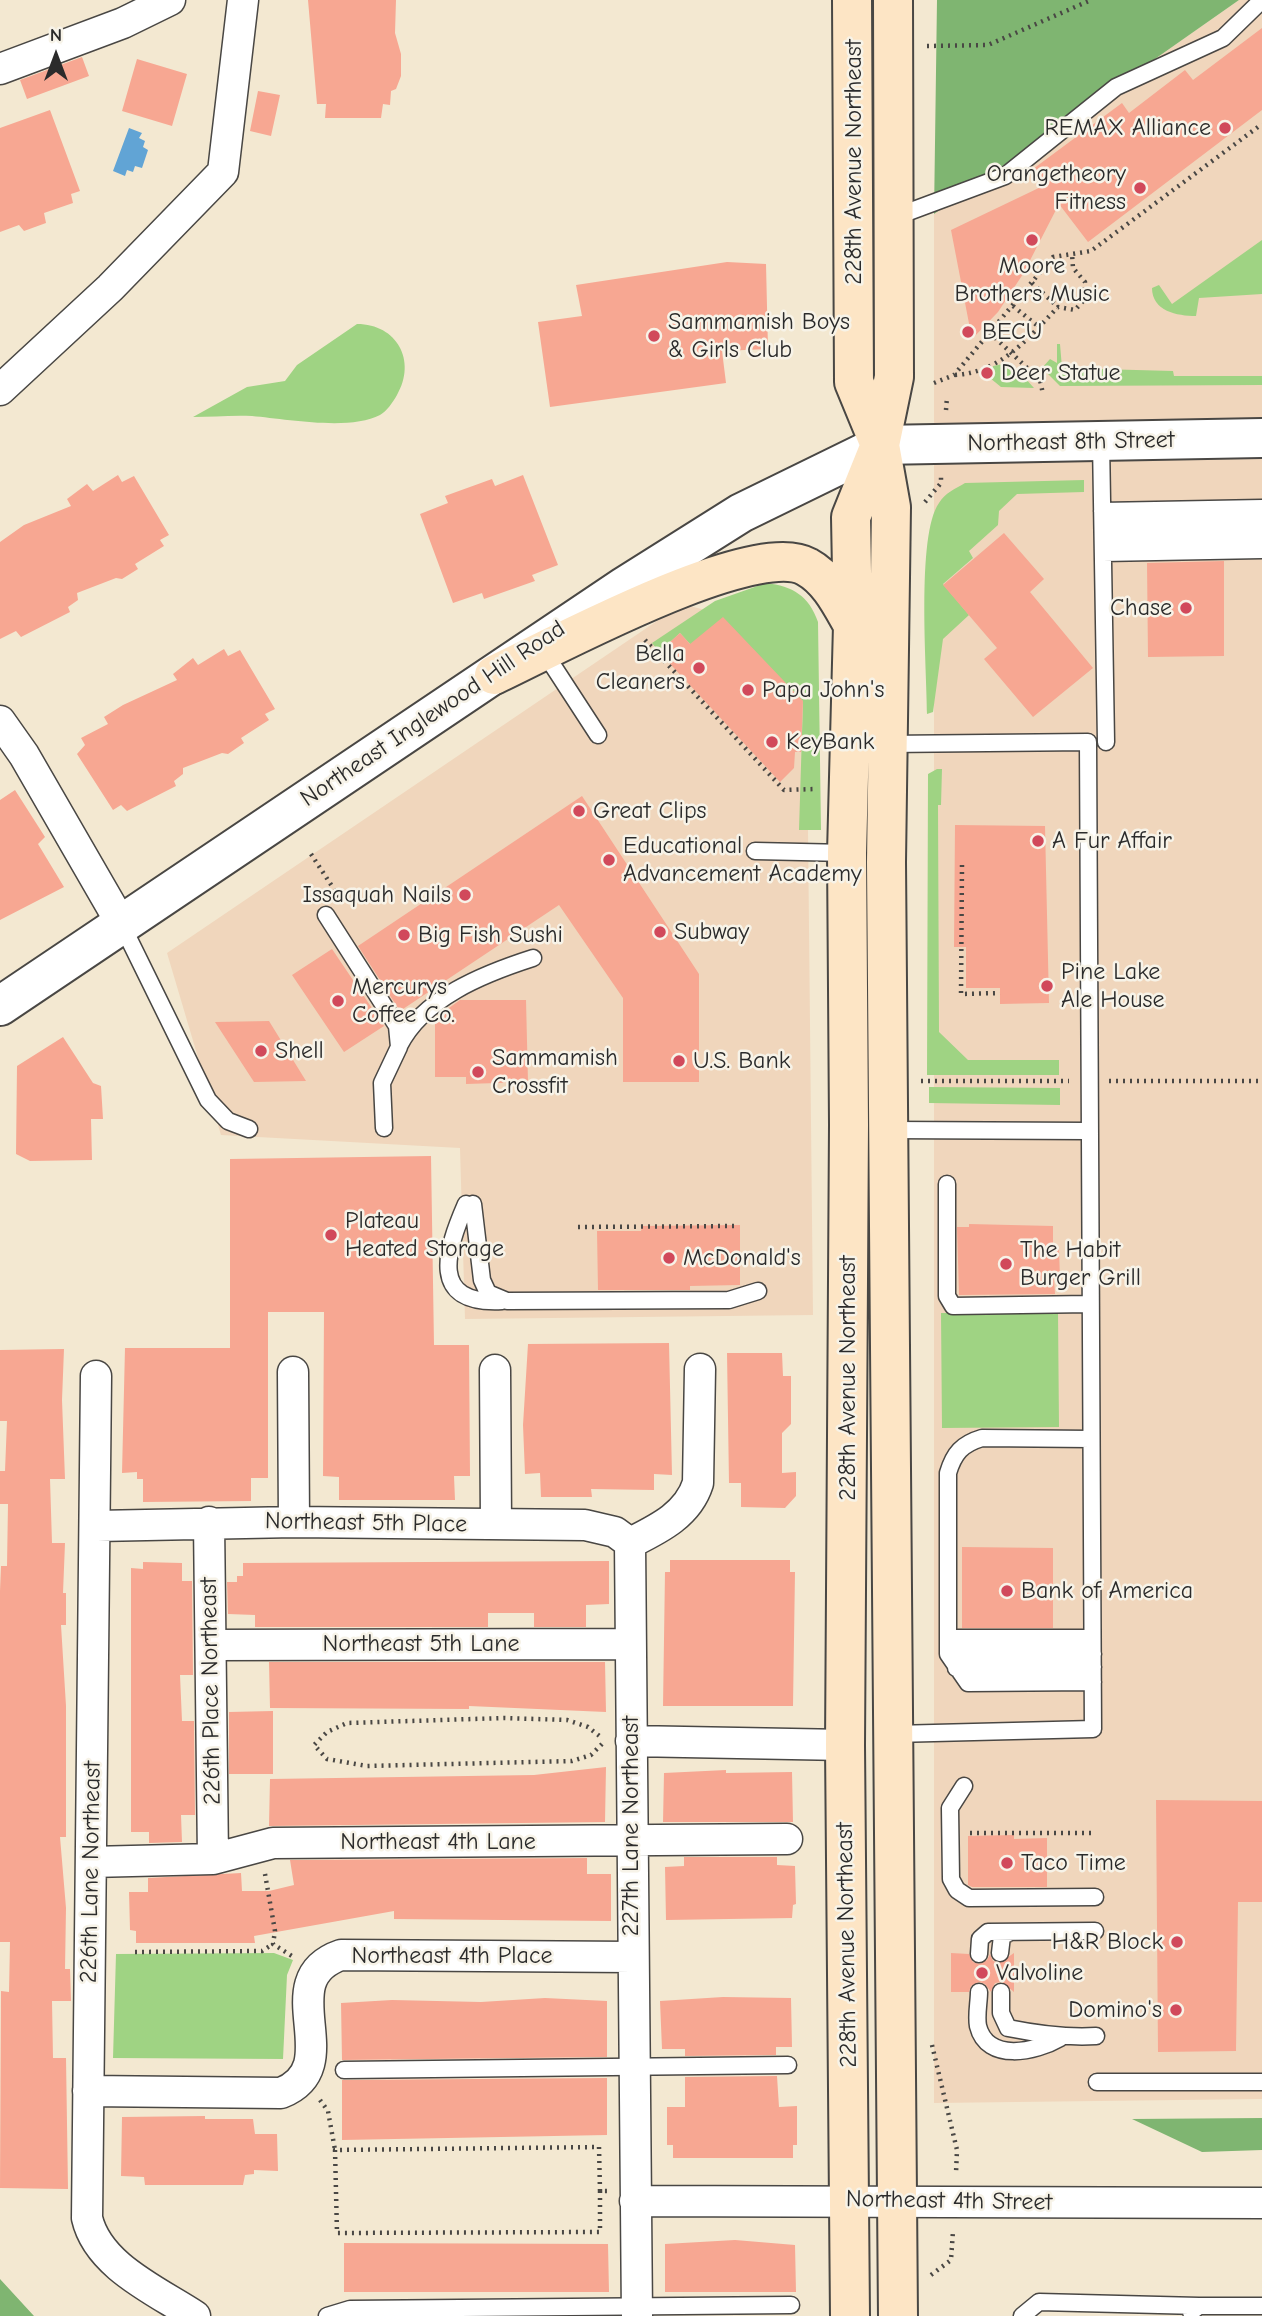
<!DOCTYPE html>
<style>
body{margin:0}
#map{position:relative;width:1262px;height:2316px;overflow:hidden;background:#f3e8d1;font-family:"Comic Neue",sans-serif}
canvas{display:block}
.north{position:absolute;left:21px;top:21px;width:70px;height:70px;-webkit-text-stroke:5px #f7f3e8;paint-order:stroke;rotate:0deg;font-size:19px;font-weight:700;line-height:28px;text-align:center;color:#2b2b2b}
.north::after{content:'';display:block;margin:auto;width:24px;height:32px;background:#2b2b2b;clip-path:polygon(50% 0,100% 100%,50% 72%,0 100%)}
</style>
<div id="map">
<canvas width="1262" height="2316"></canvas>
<div class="north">N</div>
</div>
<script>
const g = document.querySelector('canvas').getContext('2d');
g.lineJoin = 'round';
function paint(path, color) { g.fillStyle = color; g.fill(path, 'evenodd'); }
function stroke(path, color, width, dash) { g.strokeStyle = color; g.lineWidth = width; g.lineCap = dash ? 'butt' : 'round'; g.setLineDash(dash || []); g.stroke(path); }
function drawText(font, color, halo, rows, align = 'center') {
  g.font = font + ' "Comic Neue",sans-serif'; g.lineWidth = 5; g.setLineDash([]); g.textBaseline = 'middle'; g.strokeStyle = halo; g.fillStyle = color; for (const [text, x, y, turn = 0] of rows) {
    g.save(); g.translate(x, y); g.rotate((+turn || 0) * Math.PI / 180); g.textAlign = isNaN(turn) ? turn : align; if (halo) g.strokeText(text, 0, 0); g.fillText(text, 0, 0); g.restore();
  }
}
paint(new Path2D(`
 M1239,0H1262V2099L934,2103V214Z
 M682,604L806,636L813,1315L465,1319L460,1148L221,1135L167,953Z`), '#f0d6bc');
paint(new Path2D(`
 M1262,240V294L1199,298L1196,316C1177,316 1152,311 1152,288L1159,285L1172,304Z
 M357,324C397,324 417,361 397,395C393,402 387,411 380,415C350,431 286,419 252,416C232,415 212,417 193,417L247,387L285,381L297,365Z
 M1057,344H1060L1062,368L1173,371L1174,376H1262V385L1060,386L1042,368L1050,359L1057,363Z
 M1008,363L1016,370L1023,366L1030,373L1025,378L1034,388L1001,387L990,378L993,366Z
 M1084,480V492L1017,494L999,511L998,525L969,551L973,558L943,584L969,615L943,639L933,712L927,714C927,670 916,535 939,503C945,493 955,489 965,483Z
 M766,583C793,586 809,596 818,622L821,830H799L803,701L690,644L680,633L659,652L652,643L715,601Z
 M937,769H942L941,805H938L939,1032L968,1060H1059V1075H927L928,774Z
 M929,1087L1060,1088V1105L929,1103Z
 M1058,1312L1059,1427L942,1428L941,1313Z
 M274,1953L293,1960L287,1975L283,2059L113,2058L116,1954Z`), '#9fd383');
paint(new Path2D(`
 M937,0H1239L934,214Z
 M1262,2118V2150L1202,2152L1132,2119Z
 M0,2279L34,2316H0Z`), '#7fb571');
paint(new Path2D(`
 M129,128L142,133L139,138L145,141L143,147L148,150L142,168L135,166L133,172L127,170L125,176L113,171Z`), '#61a4d5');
paint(new Path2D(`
 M308,0H396L395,33L401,54V76L396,89L391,91L390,105L383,104L381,118H325L326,104H317Z
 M1262,28V110L1088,242L1059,204L1023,274L998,312L972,339L951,230L1045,185L1033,169L1122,103L1129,113L1185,70L1193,80Z
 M82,57L89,76L27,99L20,80Z
 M137,59L187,74L172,126L122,111Z
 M258,91L280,95L271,136L250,131Z
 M50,110L80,191L71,194L73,203L44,213L46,223L24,231L19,225L0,232V128Z
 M727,262L766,264L768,349L722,351L726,383L550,407L538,322L582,316L576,285Z
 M118,475L122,482L134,476L169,535L160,540L164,546L135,564L138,569L122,579L116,578L77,593L78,600L68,607L70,612L21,637L16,631L0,639V542L24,525L71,506L67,499L87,484L93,491Z
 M523,475L558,565L532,575L535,581L484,599L482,593L453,603L420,514L448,503L445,496L492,479L495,486Z
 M1004,533L1044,579L1030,592L1093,668L1033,717L984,659L997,648L943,585Z
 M1224,561V656L1148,657L1147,563Z
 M723,617L803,701L801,752H795L794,768L780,782L659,652L680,633L690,644Z
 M224,649L228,656L240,650L275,709L265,714L269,720L241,738L244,743L228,754L222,753L183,768V774L174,781L176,786L127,811L121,805L113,810L77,754L85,745L81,738L108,724L104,717L123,705L177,680L173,674L193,658L198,665Z
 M15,790L45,837L38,844L64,887L0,920V800Z
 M582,796L699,974V1082H623V998L559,905L400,1011L358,946Z
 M955,825L1045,826L1049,1003L1000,1004V988H966V947H954Z
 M332,949L384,1026L344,1052L292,975Z
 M460,1000H526L528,1082L466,1084V1077H435V1018Z
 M269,1021L306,1081L254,1082L215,1022Z
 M63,1037L93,1083L101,1086L103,1119H91L92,1160L30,1161L16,1154L17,1066Z
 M431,1156L434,1345H469L470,1476H454L455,1500H339V1477L323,1476L324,1312H268V1478H251V1501L143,1502V1479H137V1472L122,1473L125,1348H230V1159Z
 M969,1224L1053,1226V1249H1059L1060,1279H1054L1055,1294L959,1295L957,1227H969Z
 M740,1225V1285L690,1286V1290H598L597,1231H641L642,1226Z
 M669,1343L672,1475L654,1474V1490L591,1489L592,1497H541L540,1473L525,1474L523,1425L528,1344Z
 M64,1349L62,1400L65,1479H50L52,1543H65L63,1593H66V1625H61L66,1706V1837H60L66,1908L65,1969H70L71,2001H52L53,2058H66L68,2189L0,2188L1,1991L9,1992L10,1942H0V1591L1,1566H7L8,1504H0V1471H5L7,1421H0V1350Z
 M727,1353H782L783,1376H791V1424L782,1433V1473L796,1472V1496L785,1508L741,1507V1483H729Z
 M962,1547L1053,1548V1628H962Z
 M670,1560H790V1572H795L793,1706H663L665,1572H670Z
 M609,1561V1604L586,1605V1627H534V1613H488V1627H255V1615L228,1614L227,1582H237V1576H243V1563Z
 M143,1562L182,1563V1581H192L193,1675H180L182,1721H194L195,1815H181L182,1842L149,1843V1832H131V1568L143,1569Z
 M269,1662H605L606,1712L469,1706V1709L270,1708Z
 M273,1711V1774H229V1712Z
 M606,1767L605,1822L269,1826L270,1779L534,1775Z
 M726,1770V1773L792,1772L793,1822H663L664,1773Z
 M1156,1800L1262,1801V1902H1238L1236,2051L1158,2052Z
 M1014,1835V1839L1047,1838V1887H972L968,1885V1836Z
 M684,1857H777V1865L795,1866L796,1904L793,1905L792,1918L666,1920L665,1867L684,1866Z
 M587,1858V1874H611V1921L394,1919V1911L254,1936L255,1943H136V1931L130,1930L129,1892H148V1878L241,1873L242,1891H269L294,1885L290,1860Z
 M951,1953L969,1954L973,1962L979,1964L987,1960L990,1954L993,1961L999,1963L1014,1953V1992L1002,1982L995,1983L991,1992L985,1984L979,1982L971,1986L969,1992H951Z
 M723,1997L791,1998L792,2047H776V2055L685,2056V2049H662L660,2001Z
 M545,1998L607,2001V2057L342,2060L341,2003L392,2000L481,2002Z
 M777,2076L779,2107L797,2106V2145H793V2158H673V2145H667V2107H685V2077Z
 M607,2078V2135L342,2140V2080Z
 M205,2116V2119H253L255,2134H277L278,2171L254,2170V2174L245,2175L243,2185H145L144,2177L121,2176L122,2117Z
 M735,2240L795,2245L796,2292H665V2244Z
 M344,2243L608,2244L609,2292H344Z`), '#f7a792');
const service = new Path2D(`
 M895,217L1005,176L1116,87L1223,38L1262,0
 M1101,441L1106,742
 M1102,511L1262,508
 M1103,527L1262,524
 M1103,539L1262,537
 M1103,553L1262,550
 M544,652L598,735
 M887,744L1088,742L1093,1729L894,1734
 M755,851L847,853
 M326,915L397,1026L399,1047L382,1083L384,1128
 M121,923L208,1100L228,1121L249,1129
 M399,1046C423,998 483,974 533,958
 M889,1130L1088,1131
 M947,1184V1296L953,1306L1089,1304
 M466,1204C446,1250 428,1305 502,1301
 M473,1204L482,1280L488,1293L507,1301L729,1300L758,1291
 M1091,1439L982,1438C962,1444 954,1453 948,1473V1654L968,1683L1093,1682
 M948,1638H1092
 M948,1654H1093
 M956,1668L1093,1667
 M964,1786L950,1808L951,1879L957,1890L969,1898L1095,1897
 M1000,1953L1002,1936L1011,1932
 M979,1954L980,1939L988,1932L1095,1931
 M979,1992C979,2002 976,2015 978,2026C987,2063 1036,2052 1060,2038
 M1001,1992V2013L1008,2028C1038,2034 1066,2038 1096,2036
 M344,2070L788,2065
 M1097,2082H1262
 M1191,2312L1199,2306H1262
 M327,2316L350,2309L791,2305
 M1022,2316L1039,2302L1199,2306`);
const minor = new Path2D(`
 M0,69L123,23L170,0
 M0,390L110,288L223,172L243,0
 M0,721L24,755L121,923
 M495,1370L496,1524
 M293,1372L294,1522
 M96,1376L87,2218C98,2266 157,2291 195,2316
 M209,1522L213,1859
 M97,1526L294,1522L585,1525L615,1532L630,1543
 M212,1645L630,1644
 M631,1741L845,1745
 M91,1862L213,1859L273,1843L787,1839
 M88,2091L281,2093C350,2066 268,1980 341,1955L632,1957
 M635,2201L1262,2203
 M637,2316L630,1543C658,1529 688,1515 698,1483L700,1369`);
const tertiary = new Path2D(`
 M0,1006L625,586L741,513L880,445L1262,438`);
const secondary = new Path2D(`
 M852,0L854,382L880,445L891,507L886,862L898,2316
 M494,675C550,649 755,537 807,567C829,579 841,604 853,625
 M850,2316L845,1745L849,1125L847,853L853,625L851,517L880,445L894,377L893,0`);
stroke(service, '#494744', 19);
stroke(minor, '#494744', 33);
stroke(tertiary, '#494744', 42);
stroke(secondary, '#494744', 42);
stroke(new Path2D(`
 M927,46L988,45L1091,0
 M1032,283L1058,307
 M1013,306L1039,327
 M990,333L1040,380L1043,394
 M955,375C1002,372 1028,338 1058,307L1075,310L1084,300L1085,282L1073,268L1072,254
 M934,383L954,375L1053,257L1091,251L1262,124
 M946,410L947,397
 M925,502L941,483V475
 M645,640L784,790L816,789
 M311,854L339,897
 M962,865L961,994L1000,993
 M921,1081H1069
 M1109,1081H1262
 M578,1227L735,1226
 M602,1744L591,1755L572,1761L367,1766L327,1759L314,1745L327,1732L347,1723L504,1718L567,1720L588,1727L602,1738
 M970,1833H1094
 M265,1874L275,1931L273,1944L295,1958
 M135,1952L262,1951L273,1944
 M932,2045L957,2150L956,2173
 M320,2100L328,2111L335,2150
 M600,2191L599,2147L335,2150L337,2233L600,2232V2191H607
 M931,2275L951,2260L953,2231`), '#494744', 4.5, [2, 5]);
stroke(service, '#fff', 16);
stroke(minor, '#fff', 30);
stroke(tertiary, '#fff', 38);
stroke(secondary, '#fde5c5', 38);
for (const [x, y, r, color] of [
 [1225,128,7,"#d1495b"],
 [1140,188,7,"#d1495b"],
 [1032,240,7,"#d1495b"],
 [968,332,7,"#d1495b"],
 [654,336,7,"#d1495b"],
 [987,373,7,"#d1495b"],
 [1186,608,7,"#d1495b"],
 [699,668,7,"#d1495b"],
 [748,690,7,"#d1495b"],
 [772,742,7,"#d1495b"],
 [579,811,7,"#d1495b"],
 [1038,841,7,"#d1495b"],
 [609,860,7,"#d1495b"],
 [465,895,7,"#d1495b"],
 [660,932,7,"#d1495b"],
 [404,935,7,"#d1495b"],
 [1047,986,7,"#d1495b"],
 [338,1001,7,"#d1495b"],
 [261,1051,7,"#d1495b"],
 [679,1061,7,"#d1495b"],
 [478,1072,7,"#d1495b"],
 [331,1235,7,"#d1495b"],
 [669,1258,7,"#d1495b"],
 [1006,1264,7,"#d1495b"],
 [1007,1591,7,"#d1495b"],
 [1007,1863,7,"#d1495b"],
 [1177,1942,7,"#d1495b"],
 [982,1973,7,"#d1495b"],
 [1176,2010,7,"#d1495b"]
]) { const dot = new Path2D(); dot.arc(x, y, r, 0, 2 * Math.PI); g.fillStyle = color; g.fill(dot); stroke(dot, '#f7f3e8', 2.5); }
drawText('24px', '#2b2b2b', '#f7f3e8', [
 ["REMAX Alliance",1211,128,"right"],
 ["Orangetheory",1126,174,"right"],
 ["Fitness",1126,202,"right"],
 ["Moore",1032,266,"center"],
 ["Brothers Music",1032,294,"center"],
 ["Sammamish Boys",668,322],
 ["& Girls Club",668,350],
 ["BECU",982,332],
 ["Deer Statue",1001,373],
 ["Chase",1172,608,"right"],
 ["Bella",685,654,"right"],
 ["Cleaners",685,682,"right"],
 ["Papa John's",762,690],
 ["KeyBank",786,742],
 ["Great Clips",593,811],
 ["A Fur Affair",1052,841],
 ["Educational",623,846],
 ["Advancement Academy",623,874],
 ["Issaquah Nails",451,895,"right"],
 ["Subway",674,932],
 ["Big Fish Sushi",418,935],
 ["Pine Lake",1061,972],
 ["Ale House",1061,1000],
 ["Mercurys",352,987],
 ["Coffee Co.",352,1015],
 ["Shell",275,1051],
 ["Sammamish",492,1058],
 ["Crossfit",492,1086],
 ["U.S. Bank",693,1061],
 ["Plateau",345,1221],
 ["Heated Storage",345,1249],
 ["The Habit",1020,1250],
 ["Burger Grill",1020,1278],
 ["McDonald's",683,1258],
 ["Bank of America",1021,1591],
 ["Taco Time",1021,1863],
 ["H&R Block",1163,1942,"right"],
 ["Valvoline",996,1973],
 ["Domino's",1162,2010,"right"]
], 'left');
drawText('24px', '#2b2b2b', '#f7f3e8', [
 ["228th Avenue Northeast",854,162,-90],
 ["Northeast 8th Street",1071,442,-1],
 ["Northeast Inglewood Hill Road",433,714,-34],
 ["228th Avenue Northeast",848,1378,-90],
 ["Northeast 5th Place",366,1523,1],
 ["Northeast 5th Lane",421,1644],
 ["226th Place Northeast",211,1691,-91],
 ["227th Lane Northeast",631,1826,-90],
 ["Northeast 4th Lane",438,1842],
 ["226th Lane Northeast",91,1872,-89],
 ["228th Avenue Northeast",847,1945,-91],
 ["Northeast 4th Place",452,1956],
 ["Northeast 4th Street",949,2201,1]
]);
</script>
